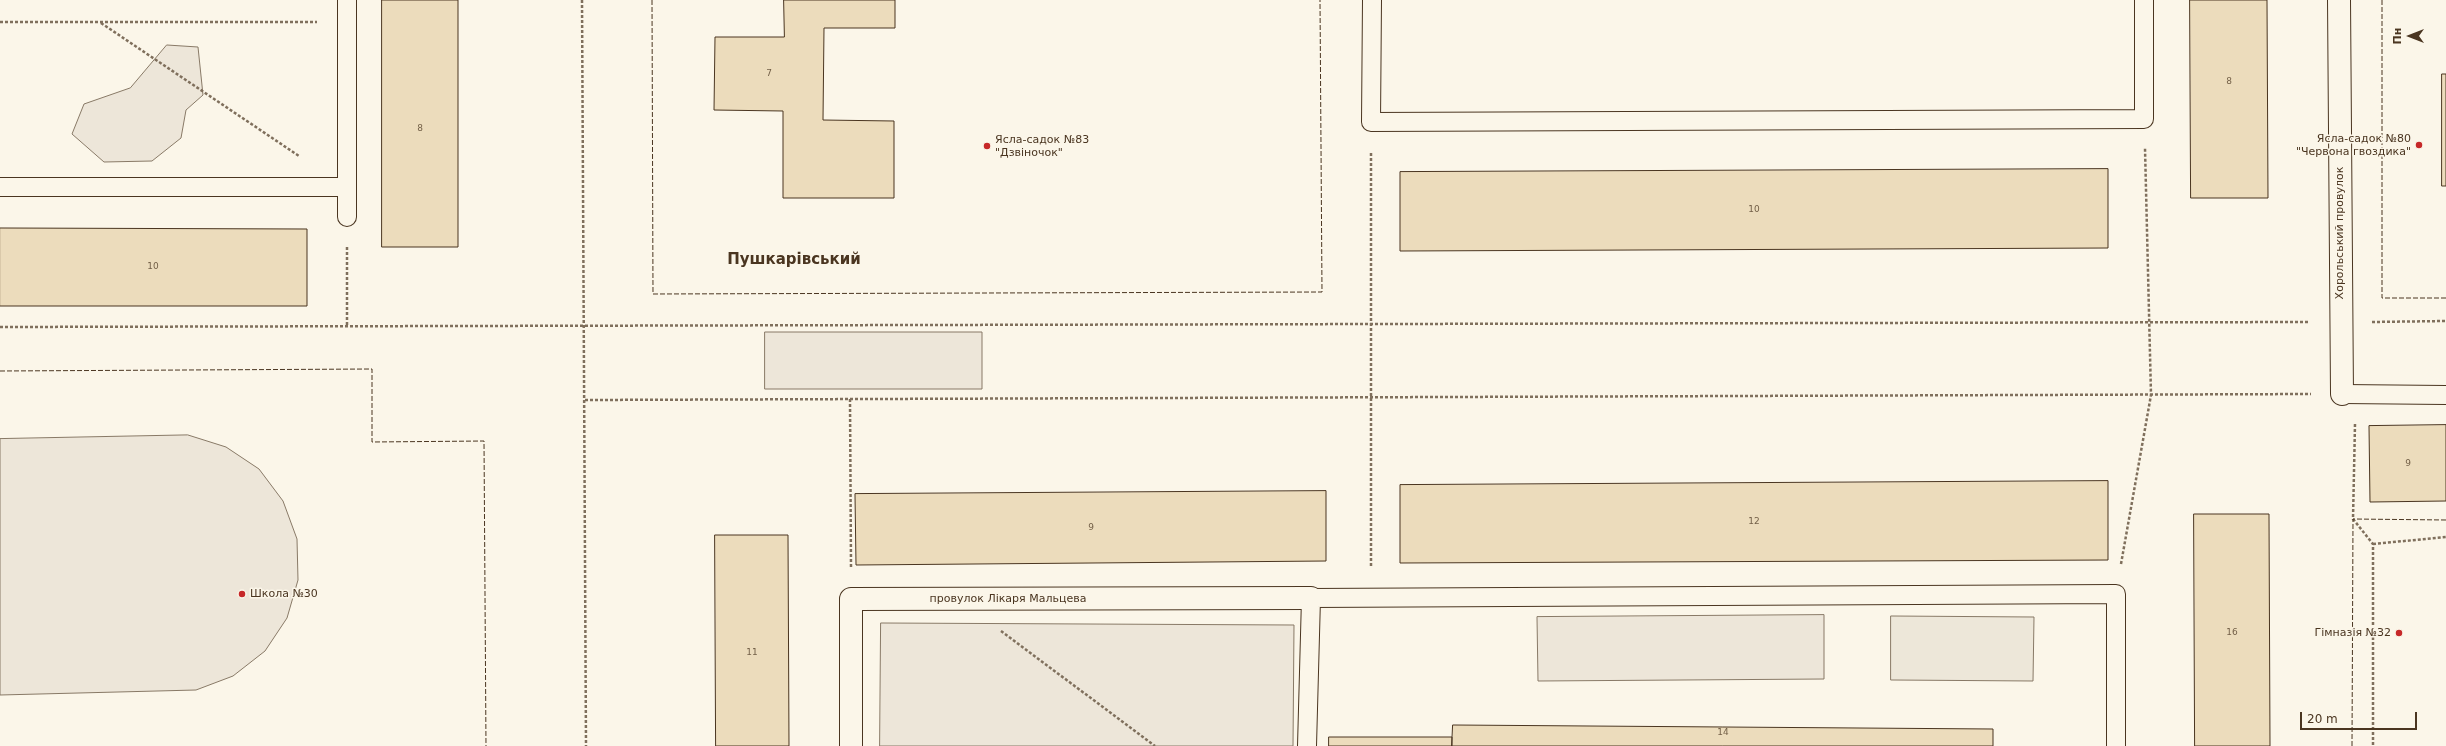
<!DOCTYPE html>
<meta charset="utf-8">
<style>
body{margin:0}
#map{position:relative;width:2446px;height:746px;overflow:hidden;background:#fbf6e9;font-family:"DejaVu Sans",sans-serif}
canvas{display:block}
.north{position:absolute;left:2390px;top:16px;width:40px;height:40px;-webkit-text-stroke:3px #fbf6e9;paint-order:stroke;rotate:270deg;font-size:11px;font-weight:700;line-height:16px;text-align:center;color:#4a3520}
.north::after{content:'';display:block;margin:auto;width:14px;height:18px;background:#4a3520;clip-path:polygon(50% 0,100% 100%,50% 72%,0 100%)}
.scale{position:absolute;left:2300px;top:712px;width:117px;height:18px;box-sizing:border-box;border:2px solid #4a3520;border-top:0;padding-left:5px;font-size:12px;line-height:14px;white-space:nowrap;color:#4a3520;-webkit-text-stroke:3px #fbf6e9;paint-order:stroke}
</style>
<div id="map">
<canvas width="2446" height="746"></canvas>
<div class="north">Пн</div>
<div class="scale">20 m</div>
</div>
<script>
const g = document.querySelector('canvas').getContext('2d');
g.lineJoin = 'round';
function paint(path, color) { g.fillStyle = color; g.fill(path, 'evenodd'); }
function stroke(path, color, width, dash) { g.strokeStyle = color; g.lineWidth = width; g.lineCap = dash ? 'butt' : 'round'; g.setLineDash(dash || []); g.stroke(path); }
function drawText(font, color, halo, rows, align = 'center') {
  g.font = font + ' "DejaVu Sans",sans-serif'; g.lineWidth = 3; g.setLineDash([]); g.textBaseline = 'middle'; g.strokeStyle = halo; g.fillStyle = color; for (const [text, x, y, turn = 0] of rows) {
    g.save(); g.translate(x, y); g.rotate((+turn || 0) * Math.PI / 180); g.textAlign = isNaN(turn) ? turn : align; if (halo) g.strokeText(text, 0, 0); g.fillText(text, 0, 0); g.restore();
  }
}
const green = new Path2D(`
 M167,45L198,47L203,95L186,110L181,138L152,161L104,162L72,134L84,104L130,88Z
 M765,332H982V389H765Z
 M188,435L226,447L259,469L283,501L297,539L298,580L287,618L265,651L233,676L196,690L0,695V439Z
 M1824,615V679L1538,681L1537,617Z
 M881,623L1294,625L1293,746H880Z`);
paint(green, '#ede6d9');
stroke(green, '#887966', 1);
const parking = new Path2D(`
 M1891,616L2034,617L2033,681L1891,680Z`);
paint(parking, '#ede7d9');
stroke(parking, '#887966', 1);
const building = new Path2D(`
 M382,0H458V247H382Z
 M784,0H895V28H824L823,120L894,121V198H783V111L714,110L715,37H784Z
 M2190,0H2267L2268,198H2191Z
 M2442,74H2446V186H2442Z
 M2108,169V248L1400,251V172Z
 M0,228L307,229V306H0Z
 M2446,425V501L2370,502L2369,426Z
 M2108,481V560L1400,563V485Z
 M1326,491V561L856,565L855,494Z
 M2194,514H2269L2270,746H2195Z
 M715,535H788L789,746H716Z
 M1453,725L1993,729V746H1452Z
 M1329,737H1452V746H1329Z`);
paint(building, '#ecdcbc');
stroke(building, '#4a3520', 1);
const lane = new Path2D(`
 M1372,0L1371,122L2144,119V0
 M0,187H347
 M347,217V0
 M2342,394L2446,395
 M1307,746L1311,598L2116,594V746`);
const street = new Path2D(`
 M2339,0L2342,394
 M851,746V599L1311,598`);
stroke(lane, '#4a3520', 20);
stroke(street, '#4a3520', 24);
stroke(new Path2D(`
 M582,0L586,746
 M0,22H317
 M101,23L299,156
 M1371,153V568
 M347,247V326
 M2372,322L2446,321
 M0,327L2309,322
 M850,399L851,567
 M585,400L2311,394
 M2355,424L2353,519L2373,544V746
 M2373,544L2446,537
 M2121,564L2151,395L2145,148
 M1001,631L1155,746`), '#7f6f5c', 2.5, [3, 2]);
stroke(lane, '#fbf6e9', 18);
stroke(street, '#fbf6e9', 22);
stroke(new Path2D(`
 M652,0L653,294L1322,292L1320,0
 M2382,0V298H2446
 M0,371L372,369V442L484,441L486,746
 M2352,746L2353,519L2446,520`), '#4a3520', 1, [5, 2]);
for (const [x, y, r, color] of [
 [2419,145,4,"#c62828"],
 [987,146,4,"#c62828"],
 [242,594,4,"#c62828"],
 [2399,633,4,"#c62828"]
]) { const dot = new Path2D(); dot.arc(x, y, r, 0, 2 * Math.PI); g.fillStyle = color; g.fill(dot); stroke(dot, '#fbf6e9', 1.5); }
drawText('9px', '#725f47', null, [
 ["7",769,74],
 ["8",2229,82],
 ["8",420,129],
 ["10",1754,210],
 ["10",153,267],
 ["9",2408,464],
 ["12",1754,522],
 ["9",1091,528],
 ["16",2232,633],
 ["11",752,653],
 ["14",1723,733]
]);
drawText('11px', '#4a3520', '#fbf6e9', [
 ["Ясла-садок №80",2411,139],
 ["\"Червона гвоздика\"",2411,152],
 ["Ясла-садок №83",995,140,"left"],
 ["\"Дзвіночок\"",995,153,"left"],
 ["Школа №30",250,594,"left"],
 ["Гімназія №32",2391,633]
], 'right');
drawText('11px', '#4a3520', '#fbf6e9', [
 ["Хорольський провулок",2340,233,-90],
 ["провулок Лікаря Мальцева",1008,599]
]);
drawText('bold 15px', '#4a3520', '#fbf6e9', [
 ["Пушкарівський",794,260]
]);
</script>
